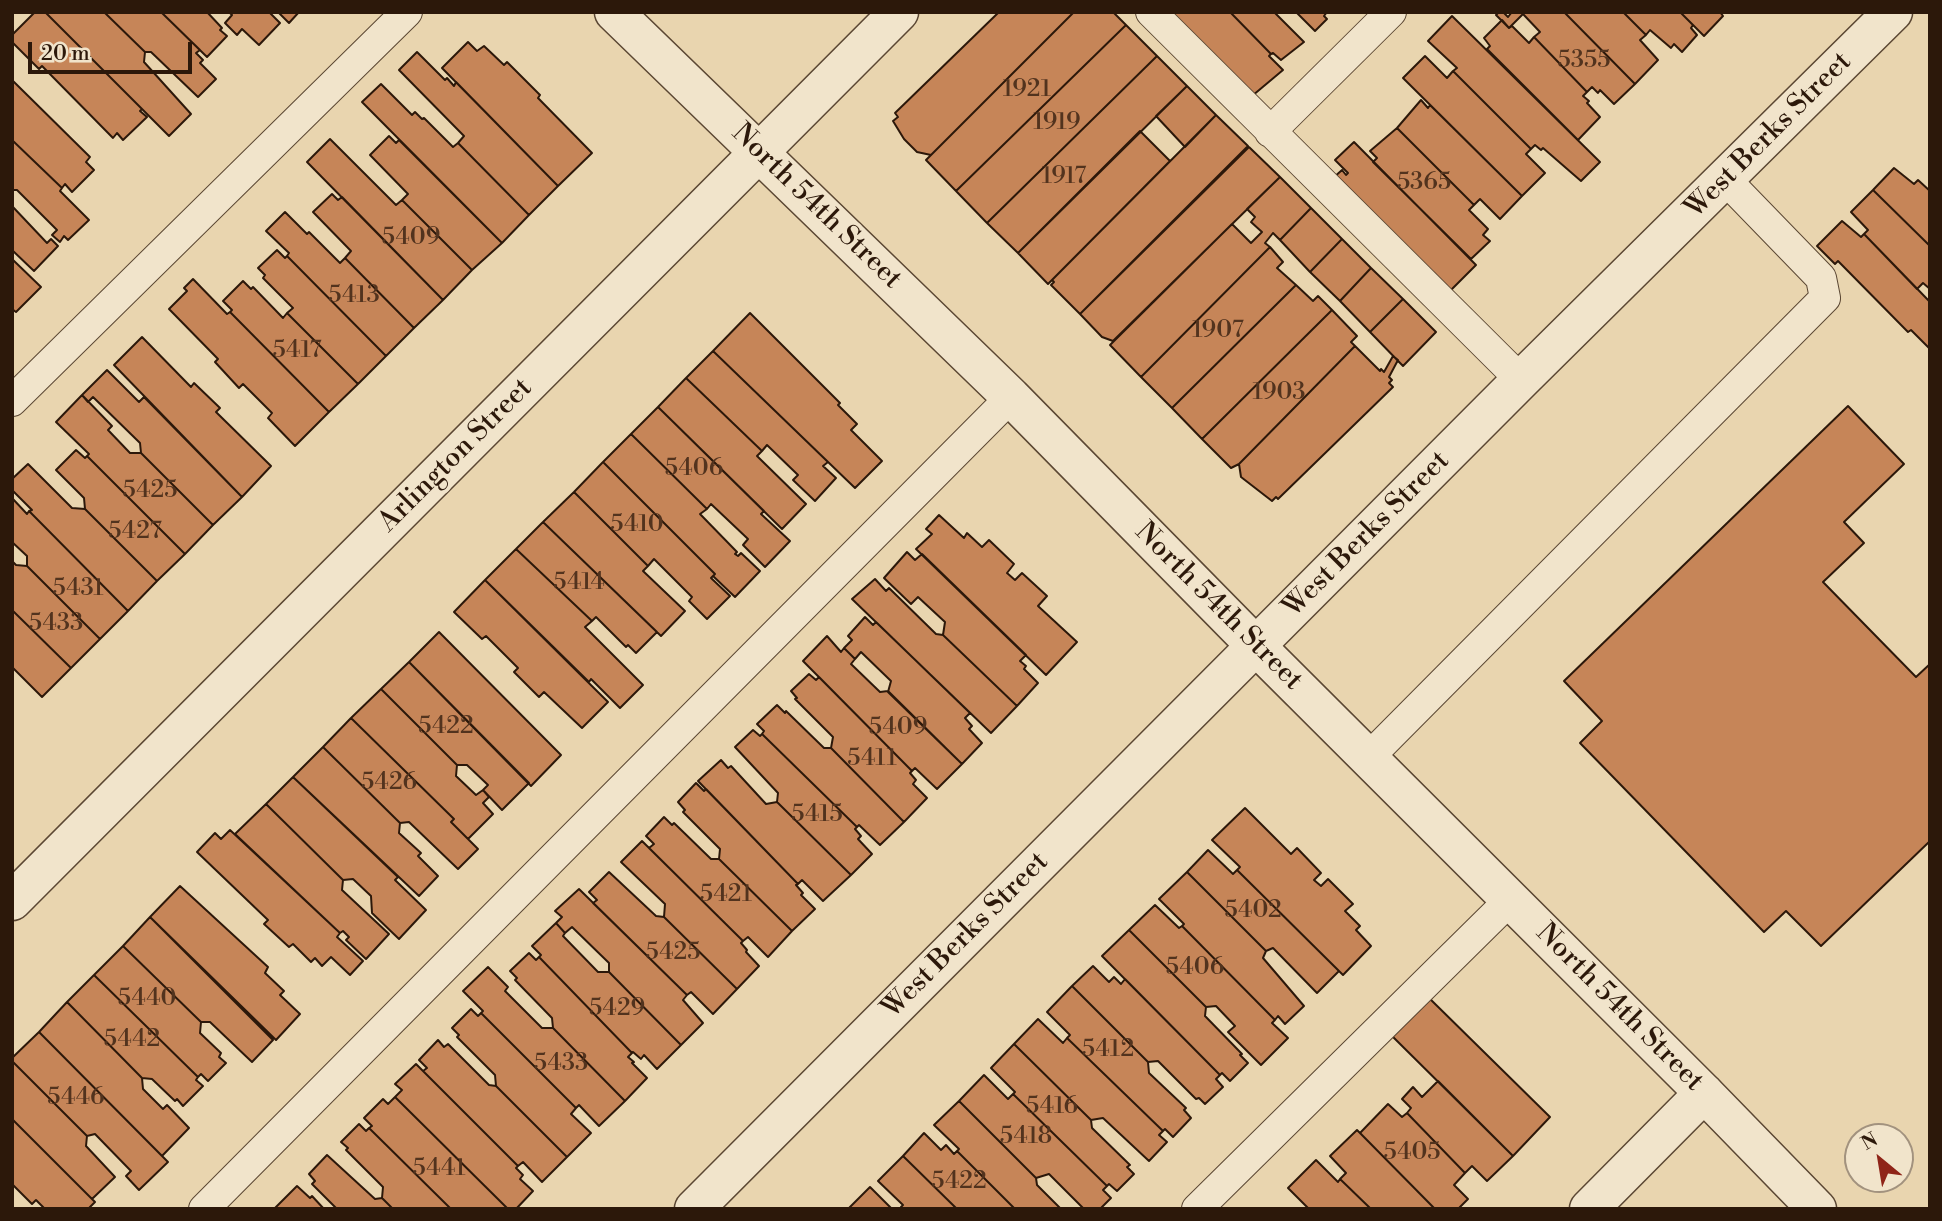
<!DOCTYPE html>
<style>
body{margin:0}
#map{position:relative;width:1942px;height:1221px;overflow:hidden;background:#e9d5af;font-family:"Libre Bodoni",serif}
canvas{display:block}
.frame{position:absolute;inset:0;border:14px solid #2c180a;pointer-events:none}
.north{position:absolute;left:1844px;top:1123px;width:70px;height:70px;box-sizing:border-box;background:#f1e4cb;border:2px solid #a2927e;border-radius:50%;rotate:330deg;font-size:19px;font-weight:700;line-height:28px;text-align:center;color:#2c180a}
.north::after{content:'';display:block;margin:auto;width:24px;height:32px;background:#8f2418;clip-path:polygon(50% 0,100% 100%,50% 72%,0 100%)}
.scale{position:absolute;left:28px;top:42px;width:164px;height:32px;box-sizing:border-box;border:4px solid #2c180a;border-top:0;padding-left:9px;font-size:21px;line-height:24px;white-space:nowrap;color:#2c180a;-webkit-text-stroke:5px #f1e4cb;paint-order:stroke}
</style>
<div id="map">
<canvas width="1942" height="1221"></canvas>
<div class="frame"></div>
<div class="north">N</div>
<div class="scale">20 m</div>
</div>
<script>
const g = document.querySelector('canvas').getContext('2d');
g.lineJoin = 'round';
function paint(path, color) { g.fillStyle = color; g.fill(path, 'evenodd'); }
function stroke(path, color, width, dash) { g.strokeStyle = color; g.lineWidth = width; g.lineCap = dash ? 'butt' : 'round'; g.setLineDash(dash || []); g.stroke(path); }
function drawText(font, color, halo, rows, align = 'center') {
  g.font = font + ' "Libre Bodoni",serif'; g.lineWidth = 7; g.setLineDash([]); g.textBaseline = 'middle'; g.strokeStyle = halo; g.fillStyle = color; for (const [text, x, y, turn = 0] of rows) {
    g.save(); g.translate(x, y); g.rotate((+turn || 0) * Math.PI / 180); g.textAlign = isNaN(turn) ? turn : align; if (halo) g.strokeText(text, 0, 0); g.fillText(text, 0, 0); g.restore();
  }
}
const building = new Path2D(`
 M35,12H45L142,109L140,111L147,117L123,140L117,133L113,138L42,66L39,69L12,42V35Z
 M45,12H104L145,52L144,62L191,114L169,136Z
 M104,12H161L200,50L196,53L203,60L200,63L216,79L198,97L151,52H145Z
 M161,12H207L222,28L220,30L227,36L207,57Z
 M229,12H269L280,23L259,45L242,29L237,35L225,23L232,15Z
 M278,12H299L289,23Z
 M999,12H1074L931,155L917,152L904,139L893,121L898,117L895,113Z
 M1074,12H1113L1126,25L956,191L926,160Z
 M1161,12H1230L1271,54L1269,56L1283,70L1252,96Z
 M1230,12H1274L1304,42L1281,60L1273,53L1271,54Z
 M1296,12H1327L1324,16L1327,19L1315,31Z
 M1499,12H1503L1508,17L1512,12H1564L1635,84L1614,104L1600,90L1598,93L1592,87L1587,92L1534,37L1540,32L1523,14L1509,28L1496,15Z
 M1564,12H1623L1646,35L1640,40L1658,60L1635,84Z
 M1623,12H1680L1693,25L1691,28L1697,35L1682,52L1674,44L1671,48L1650,30L1646,35Z
 M1680,12H1720L1723,16L1704,36Z
 M1452,16L1600,162L1581,181L1543,148L1541,150L1535,145L1531,149L1453,71L1457,68L1428,41Z
 M1502,20L1509,28L1512,26L1529,43L1534,37L1587,92L1583,96L1589,101L1587,103L1600,117L1578,140L1487,49L1490,46L1484,38Z
 M1126,25L1157,56L987,223L956,191Z
 M468,42L477,51L484,46L504,65L507,62L540,95L538,98L592,153L558,186L442,68Z
 M417,52L445,80L447,78L454,86L456,82L558,186L529,215L458,143L464,136L399,70Z
 M1157,56L1187,86L1018,253L987,223Z
 M1425,56L1447,78L1453,71L1531,149L1526,154L1545,173L1522,196L1403,78Z
 M12,80L90,157L86,162L94,170L72,192L65,184L62,188L12,140Z
 M381,84L412,115L415,112L422,119L424,118L453,147L458,143L529,215L502,243L362,102Z
 M1187,86L1216,115L1185,147L1156,116Z
 M1421,100L1428,108L1430,105L1522,196L1500,219L1480,199L1474,205L1397,128Z
 M1216,115L1248,146L1080,314L1051,285L1054,282L1052,280Z
 M1397,128L1474,205L1469,210L1488,229L1483,235L1490,241L1471,259L1373,162L1377,158L1370,151Z
 M1140,131L1170,161L1048,284L1018,253Z
 M389,136L396,143L399,140L502,243L472,270L402,200L408,194L370,155Z
 M330,139L396,205L402,200L472,270L443,300L307,162Z
 M12,140L62,188L60,191L89,220L68,240L64,236L60,242L52,235L57,230L17,190H12Z
 M1354,142L1476,265L1448,293L1332,179L1342,170L1346,175L1348,173L1335,160Z
 M1249,147L1280,177L1113,341L1102,337L1080,314Z
 M1894,168L1914,184L1918,180L1930,191V246L1873,190Z
 M1280,177L1311,208L1280,240L1273,233L1265,243L1270,247L1141,377L1110,345L1232,224L1251,243L1262,232L1251,222L1255,217L1247,209Z
 M1873,190L1930,246V289L1923,283L1917,289L1864,234L1868,230L1851,212Z
 M332,194L338,200L342,197L443,300L414,328L345,258L351,251L313,212Z
 M12,206L47,243L51,239L58,246L34,271L12,250Z
 M1311,208L1342,239L1310,272L1280,240Z
 M285,212L307,234L309,232L340,263L345,258L414,328L386,356L287,256L289,253L266,231Z
 M1842,221L1861,237L1864,234L1930,302V349L1911,330L1908,332L1838,261L1835,264L1817,246Z
 M1342,239L1371,268L1340,301L1310,272Z
 M1270,247L1283,262L1277,268L1296,285L1172,408L1141,377Z
 M277,250L285,258L287,256L386,356L358,384L287,313L293,308L263,278L265,275L258,268Z
 M12,259L41,287L16,312L12,309Z
 M1371,268L1403,299L1370,332L1340,301Z
 M193,279L227,314L230,312L329,412L295,446L268,418L272,413L243,384L239,388L215,362L218,359L169,309L187,291L184,288Z
 M243,281L251,289L253,287L283,318L287,313L358,384L329,412L230,312L232,310L223,301Z
 M1296,285L1313,301L1318,296L1332,310L1202,439L1172,408Z
 M1403,299L1436,332L1403,366L1370,332Z
 M1332,310L1357,336L1351,342L1355,346L1239,464L1231,468L1202,439Z
 M750,313L840,403L838,405L857,424L851,430L882,461L855,488L713,351Z
 M142,337L191,387L194,383L220,408L216,412L271,466L242,497L114,365Z
 M1355,346L1380,371L1381,369L1384,372L1393,356L1398,360L1389,377L1392,380L1389,383L1393,387L1278,499L1276,497L1272,501L1241,477L1239,464Z
 M713,351L828,462L823,466L836,478L815,501L793,480L798,475L767,445L762,451L686,378Z
 M107,370L139,402L144,397L242,497L213,525L141,453L140,443L93,397L88,402L82,395Z
 M686,378L762,451L757,456L806,504L782,529L658,407Z
 M82,395L112,426L108,430L130,453H141L213,525L185,554L87,456L89,454L56,422Z
 M1848,406L1904,464L1844,522L1864,543L1823,582L1916,677L1930,664V841L1821,946L1786,911L1764,932L1580,743L1602,721L1564,681Z
 M658,407L764,511L761,514L790,541L765,567L743,545L748,539L711,504L707,509L631,434Z
 M631,434L707,509L700,514L737,552L735,554L738,556L741,553L760,571L735,597L713,576L715,574L603,462Z
 M76,450L85,458L87,456L185,554L157,581L85,509L84,498L56,470Z
 M603,462L715,574L711,578L730,596L707,619L689,601L692,597L654,559L648,566L574,492Z
 M28,464L72,508L85,509L157,581L128,611L29,511L32,510L12,490V479Z
 M574,492L648,566L643,571L685,611L661,636L543,522Z
 M12,498L27,514L29,511L128,611L100,639L27,566V556L12,542Z
 M939,515L964,538L967,533L982,547L989,540L1014,564L1007,573L1015,580L1022,573L1047,596L1038,606L1077,642L1046,675L916,549L932,534L926,529Z
 M543,522L657,632L636,653L628,645L626,647L596,617L592,621L516,549Z
 M516,549L592,621L585,627L643,685L620,708L591,679L589,682L485,580Z
 M907,552L915,560L922,554L1026,655L1020,661L1026,666L1024,669L1038,683L1017,706L943,635L945,622L918,597L911,604L884,578Z
 M12,561L16,565L27,566L100,639L71,668L12,610Z
 M875,579L886,591L889,588L936,634L943,635L1017,706L991,733L852,599Z
 M485,580L608,702L582,728L544,692L539,697L514,672L518,668L486,636L482,639L454,612Z
 M12,610L71,668L42,697L12,667Z
 M865,617L873,625L876,622L970,713L965,718L972,726L969,729L982,743L962,764L888,692L891,681L861,652L855,659L844,648L852,640L848,636Z
 M439,632L561,755L531,786L409,662Z
 M827,636L841,652L844,648L855,659L851,664L880,692L888,691L962,764L937,789L915,768L912,771L803,661Z
 M409,662L529,783L502,810L483,790L488,785L467,765H457L381,689Z
 M809,674L816,680L819,677L912,771L910,773L916,780L913,784L927,798L904,822L831,748L833,737L795,699L797,698L791,691Z
 M381,689L457,765L456,776L476,795L483,790L489,797L483,803L493,814L468,839L451,822L454,819L351,718Z
 M777,705L785,713L786,711L824,748H831L904,822L880,845L859,825L857,827L762,734L764,731L757,724Z
 M351,718L454,819L451,822L478,849L458,869L409,822L400,823L323,747Z
 M753,730L760,736L762,734L857,827L855,829L861,836L858,839L872,854L851,875L777,802L778,793L735,747Z
 M323,747L400,823L399,833L421,853L418,856L438,876L419,896L293,777Z
 M721,760L728,768L731,766L766,804L777,802L851,875L823,901L802,880L798,884L698,781Z
 M293,777L398,877L395,880L426,910L399,939L372,913L371,896L353,879L343,880L266,804Z
 M696,783L704,791L706,789L798,884L796,885L803,893L801,895L815,909L792,931L719,859L720,849L683,812L685,810L678,802Z
 M266,804L343,880L342,890L389,934L366,959L346,940L349,937L343,931L340,933L235,834Z
 M1245,808L1291,854L1297,848L1321,873L1314,880L1321,886L1328,879L1353,904L1345,911L1360,926L1356,930L1371,946L1343,975L1237,870L1240,867L1212,840Z
 M664,817L672,825L674,823L711,859H719L792,931L768,957L748,937L743,941L649,848L654,844L646,836Z
 M230,830L340,933L337,937L363,961L350,975L331,957L322,966L315,958L311,962L293,944L289,947L264,924L268,920L197,852L215,833L221,839Z
 M642,841L743,941L741,943L747,950L746,952L759,966L737,989L664,917L665,904L621,862Z
 M1208,850L1233,874L1237,870L1339,971L1317,993L1273,948L1266,951L1187,872Z
 M609,872L656,916L664,917L737,989L713,1014L691,992L687,995L593,903L597,900L589,892Z
 M1187,872L1266,951L1263,958L1304,1006L1285,1024L1278,1016L1275,1020L1182,926L1184,924L1159,899Z
 M180,886L268,967L265,973L284,991L280,995L300,1014L276,1040L150,917Z
 M579,889L687,995L683,1000L703,1023L681,1045L609,972V963L572,927L565,933L556,923L562,917L555,911Z
 M1155,905L1179,928L1182,926L1275,1020L1272,1023L1288,1038L1261,1065L1228,1032L1235,1026L1216,1006L1206,1007L1129,930Z
 M150,917L273,1040L252,1062L210,1022H201L123,946Z
 M556,923L565,933L563,936L598,972H609L681,1045L657,1069L644,1055L641,1059L633,1052L632,1053L539,957L541,955L532,946Z
 M1129,930L1206,1007L1205,1016L1242,1054L1240,1055L1248,1063L1230,1081L1222,1073L1220,1075L1102,956Z
 M123,946L201,1022L200,1033L221,1053L219,1057L226,1063L208,1081L201,1074L198,1077L94,975Z
 M529,953L536,960L539,957L632,1053L628,1057L634,1062L632,1063L647,1078L625,1101L553,1028L552,1018L515,980L517,978L510,971Z
 M1093,966L1109,982L1114,977L1121,984L1125,979L1220,1075L1216,1079L1223,1087L1205,1104L1199,1098L1196,1099L1158,1061L1148,1062L1072,986Z
 M488,967L508,987L505,991L542,1028H553L625,1101L599,1126L579,1105L576,1108L481,1013L483,1011L463,991Z
 M94,975L198,1077L196,1080L203,1086L183,1106L177,1099L175,1101L152,1079L142,1078L67,1002Z
 M1072,986L1148,1062L1149,1073L1186,1108L1184,1110L1191,1118L1173,1137L1165,1129L1163,1131L1067,1038L1070,1035L1047,1012Z
 M1425,994L1550,1117L1513,1156L1387,1031Z
 M67,1002L142,1078L143,1089L163,1109L167,1105L189,1128L162,1156L39,1032Z
 M471,1009L478,1016L481,1013L576,1108L571,1114L591,1133L567,1157L496,1086L495,1075L457,1037L459,1035L452,1028Z
 M1038,1019L1063,1043L1067,1038L1163,1131L1159,1135L1167,1142L1149,1161L1103,1118L1091,1120L1014,1044Z
 M39,1032L168,1162L139,1190L126,1176L131,1171L95,1134L87,1136L12,1061V1058Z
 M438,1040L444,1047L448,1044L489,1085L496,1086L567,1157L542,1182L523,1162L518,1166L423,1071L427,1068L419,1060Z
 M1014,1044L1091,1120L1092,1128L1130,1165L1127,1167L1134,1174L1117,1191L1109,1184L1107,1186L1013,1094L1015,1092L991,1068Z
 M12,1061L87,1136L86,1146L115,1177L92,1199L12,1119Z
 M416,1064L518,1166L516,1168L523,1175L520,1179L533,1191L516,1209H508L395,1097L402,1090L395,1084Z
 M984,1075L1008,1099L1013,1094L1107,1186L1103,1190L1111,1198L1100,1209H1084L1049,1174L1036,1178L959,1101Z
 M1438,1081L1513,1156L1487,1181L1472,1166L1465,1173L1407,1113L1411,1108L1402,1099L1413,1087L1422,1097Z
 M395,1097L508,1209H451L369,1128L372,1126L364,1118L383,1099L388,1104Z
 M959,1101L1036,1178L1037,1185L1061,1209H1015L957,1151L959,1149L934,1125Z
 M1388,1104L1402,1117L1407,1113L1465,1173L1454,1185L1468,1199L1458,1209H1435L1360,1133Z
 M12,1119L95,1202L88,1209H45L36,1200L32,1204L12,1184Z
 M359,1124L366,1131L369,1128L451,1209H393L382,1198L383,1187L346,1150L348,1148L341,1142Z
 M1357,1130L1360,1133L1435,1209H1371L1340,1179L1346,1173L1330,1156Z
 M924,1133L941,1150L946,1145L954,1154L957,1151L1015,1209H957L903,1156Z
 M327,1155L375,1199L382,1198L393,1209H337L312,1184L315,1181L309,1174Z
 M903,1156L957,1209H903L901,1207L903,1205L878,1181Z
 M1316,1160L1338,1182L1340,1179L1371,1209H1309L1288,1188Z
 M297,1186L310,1198L312,1196L324,1209H274Z
 M870,1187L892,1209H848Z`);
paint(building, '#c68558');
stroke(building, '#2c180a', 2);
const service = new Path2D(`
 M1151,12L1521,380
 M1270,132L1391,12
 M12,401L407,12
 M1368,758L1825,298L1821,278L1725,179
 M204,1209L1011,397
 M1197,1209L1511,899`);
const minor = new Path2D(`
 M12,901L899,12
 M694,1209L1521,380L1893,12
 M1589,1209L1704,1093`);
const tertiary = new Path2D(`
 M614,12L1011,397L1256,646L1704,1093L1817,1209`);
stroke(service, '#5b4733', 32);
stroke(minor, '#5b4733', 41);
stroke(tertiary, '#5b4733', 41);
stroke(service, '#f1e4cb', 30);
stroke(minor, '#f1e4cb', 38);
stroke(tertiary, '#f1e4cb', 38);
drawText('24px', '#52331e', null, [
 ["5355",1584,61],
 ["1921",1027,90],
 ["1919",1057,123],
 ["1917",1064,177],
 ["5365",1424,183],
 ["5409",411,238],
 ["5413",354,296],
 ["1907",1218,331],
 ["5417",297,351],
 ["1903",1279,393],
 ["5406",694,469],
 ["5425",150,491],
 ["5410",637,525],
 ["5427",135,532],
 ["5414",579,583],
 ["5431",78,589],
 ["5433",56,624],
 ["5422",446,727],
 ["5409",898,728],
 ["5411",872,759],
 ["5426",389,783],
 ["5415",817,815],
 ["5421",726,895],
 ["5402",1253,911],
 ["5425",673,953],
 ["5406",1195,968],
 ["5440",147,999],
 ["5429",617,1009],
 ["5442",132,1040],
 ["5412",1108,1050],
 ["5433",561,1064],
 ["5446",76,1098],
 ["5416",1052,1107],
 ["5418",1026,1137],
 ["5405",1412,1153],
 ["5441",439,1169],
 ["5422",959,1182]
]);
drawText('28px', '#2c180a', '#f1e4cb', [
 ["West Berks Street",1769,136,-45],
 ["North 54th Street",816,207,44],
 ["Arlington Street",456,456,-45],
 ["West Berks Street",1367,535,-45],
 ["North 54th Street",1218,607,45],
 ["West Berks Street",966,936,-45],
 ["North 54th Street",1619,1008,45]
]);
</script>
